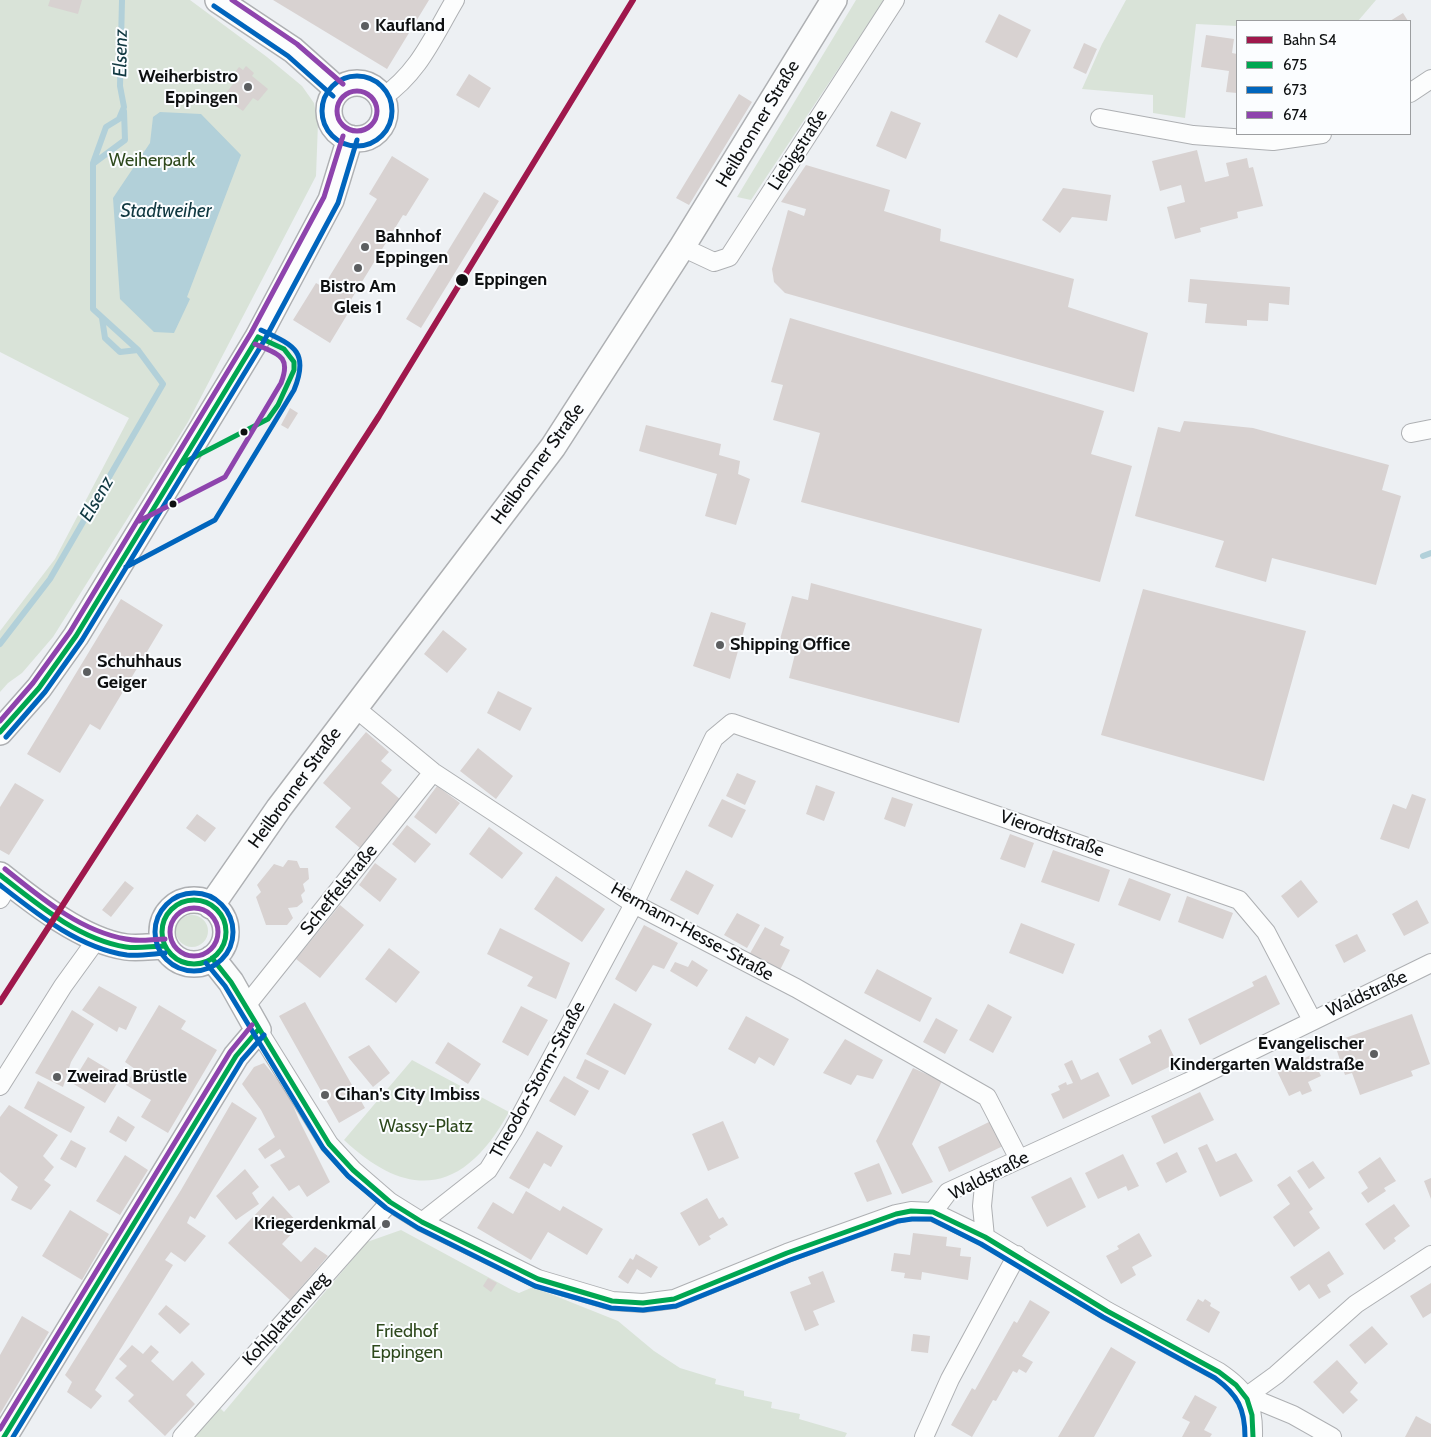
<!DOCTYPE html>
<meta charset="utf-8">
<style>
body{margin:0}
#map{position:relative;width:1431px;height:1437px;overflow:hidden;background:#edf0f3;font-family:Cabin,sans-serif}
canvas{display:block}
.legend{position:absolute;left:1236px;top:20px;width:175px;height:115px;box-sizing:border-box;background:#fbfdff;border:1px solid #9c9ea0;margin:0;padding:6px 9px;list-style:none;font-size:15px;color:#0e1011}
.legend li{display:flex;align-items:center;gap:10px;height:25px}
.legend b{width:25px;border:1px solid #9c9ea0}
</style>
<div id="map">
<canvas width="1431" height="1437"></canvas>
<ul class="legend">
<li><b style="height:6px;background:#9f184c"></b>Bahn S4</li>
<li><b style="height:6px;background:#00a651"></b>675</li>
<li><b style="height:6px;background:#0065bd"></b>673</li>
<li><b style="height:6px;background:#8e44ad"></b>674</li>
</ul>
</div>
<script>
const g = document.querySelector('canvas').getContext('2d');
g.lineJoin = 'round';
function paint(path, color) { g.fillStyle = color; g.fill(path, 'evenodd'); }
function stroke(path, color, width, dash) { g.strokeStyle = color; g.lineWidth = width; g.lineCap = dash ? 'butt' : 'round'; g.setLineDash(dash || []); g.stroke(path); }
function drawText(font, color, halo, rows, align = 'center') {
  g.font = font + ' Cabin,sans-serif'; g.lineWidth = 4; g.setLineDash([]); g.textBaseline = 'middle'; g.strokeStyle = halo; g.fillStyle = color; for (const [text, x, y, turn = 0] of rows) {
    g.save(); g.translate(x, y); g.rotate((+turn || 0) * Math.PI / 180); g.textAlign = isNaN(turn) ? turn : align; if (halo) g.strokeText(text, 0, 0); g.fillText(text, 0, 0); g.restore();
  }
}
paint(new Path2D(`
 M0,0H190L267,57L302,86L314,103L318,123L316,176L188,422L53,637L22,673L8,683L0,692V631L55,559L129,418L0,352Z
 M856,0H884L751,200L737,197Z
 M1126,0H1376L1358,21H1237V26L1196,24L1185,118L1153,113V95L1082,89L1102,44Z
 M176 931a16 16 0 1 1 32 0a16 16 0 1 1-32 0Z
 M412,1060L509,1112C465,1192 411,1203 344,1140Z
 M401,1230L512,1290L519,1293L533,1287L618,1321L654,1351L680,1368L716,1379L715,1384L744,1391V1396L772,1402L771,1408L800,1414L799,1419L847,1433L845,1437H191L219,1407L224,1412L367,1242Z`), '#d9e3d8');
paint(new Path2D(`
 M160,112L201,114L241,155L187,297L190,299L174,333L154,332L120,299L113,198L150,143L153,117Z`), '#b2d0d9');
stroke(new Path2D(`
 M94,163L125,140L124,111
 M102,318L105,338L120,352L138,350
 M1423,556L1431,553
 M0,644L50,579L163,384L138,350L93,309V163L106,127L119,119L124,107L120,86L122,0`), '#b2d0d9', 6);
paint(new Path2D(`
 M50,0H82L78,14L48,6Z
 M273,0H429L387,69Z
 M1403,13L1408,21H1390Z
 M999,14L1031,30L1017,58L985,42Z
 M1206,35L1234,39L1232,53L1237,54V93L1226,92L1229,71L1201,67Z
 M1084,43L1097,49L1086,74L1073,68Z
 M246,66L254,73L252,76L268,89L258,101L253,98L243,111L223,97L233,84L229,80L239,67L243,70Z
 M469,74L491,88L479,108L456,95Z
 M739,94L752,102L689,205L676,198Z
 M891,111L921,123L906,159L876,146Z
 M1197,150L1205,182L1229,176L1226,163L1247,158L1249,168L1253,167L1263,206L1237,212L1238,218L1200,228L1201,232L1175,239L1167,207L1185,202L1181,185L1160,191L1152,161Z
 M392,156L429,179L406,216L403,215L349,303L353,305L330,343L293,320L316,283L323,287L377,199L369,194Z
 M806,165L890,190L884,211L941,229L940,241L1074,279L1068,307L1148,333L1134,392L785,293L774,282L772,269L788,210L804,216L806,209L781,202Z
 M1063,188L1111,195L1107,221L1072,217L1060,233L1042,220Z
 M484,192L499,201L421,328L406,319Z
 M1190,279L1290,287L1289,305L1269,303L1268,321L1247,320V326L1205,323L1207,304L1188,302Z
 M790,318L1104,411L1091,454L1132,466L1100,582L801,502L820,433L773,420L783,385L771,382Z
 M290,408L298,413L288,429L281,425Z
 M1184,421L1253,428L1389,465L1382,490L1401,496L1376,585L1272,558L1266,582L1215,567L1224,541L1135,516L1158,427L1180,432Z
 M646,425L721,444L719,455L740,461L738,474L750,479L736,525L705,516L717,474L639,451Z
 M811,583L982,629L959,723L789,678L795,654L777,650L792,596L808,600Z
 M1143,589L1306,631L1264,781L1101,735Z
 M121,599L163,625L100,730L90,724L60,773L27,754Z
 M711,612L746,623L730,679L693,666Z
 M443,630L467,649L447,673L424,654Z
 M498,691L532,708L520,731L487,713Z
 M366,732L389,752L381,761L392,770L381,783L401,800L360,848L335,827L351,808L323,783Z
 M478,748L513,776L496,799L460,771Z
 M737,773L756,781L745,805L726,796Z
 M15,783L44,800L9,855L0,850V807Z
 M816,785L835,792L824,821L806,814Z
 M437,786L460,803L436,834L414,817Z
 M1412,794L1426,799L1409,849L1380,839L1393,804L1406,809Z
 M892,797L913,804L905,827L884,819Z
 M722,799L746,810L732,838L708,826Z
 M197,814L216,828L205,842L186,828Z
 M407,825L431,844L415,863L392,844Z
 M489,827L523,853L502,879L469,854Z
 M1010,834L1034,843L1025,868L1000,859Z
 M1053,850L1110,870L1099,902L1041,882Z
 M288,860L297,861L300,868H308L309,879L303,884L305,891L301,895L303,902L297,907L288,908L293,918L287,925H266L256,897L261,892L257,885L274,864L283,867Z
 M375,863L397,879L380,902L359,885Z
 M686,870L714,885L698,915L670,900Z
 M556,876L605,909L582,942L534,909Z
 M1129,878L1171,894L1160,921L1118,905Z
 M1301,880L1318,902L1298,918L1281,896Z
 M125,881L134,888L111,917L102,910Z
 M1187,896L1233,913L1223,939L1178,922Z
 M1417,900L1429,923L1404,936L1392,914Z
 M340,905L364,925L320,978L296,959Z
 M737,913L760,925L747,948L724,935Z
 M1021,923L1075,944L1063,974L1009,953Z
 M644,925L678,943L664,969L653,965L636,992L615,979Z
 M765,927L784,937L780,945L790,950L779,972L749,955Z
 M500,928L570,963L556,999L527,986L533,977L487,954Z
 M1357,934L1366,951L1344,963L1335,945Z
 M389,948L420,972L396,1003L365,979Z
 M692,960L708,970L697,987L670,971L675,962L688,967Z
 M877,969L932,998L920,1022L864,993Z
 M1266,975L1280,1004L1200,1045L1188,1019L1254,986L1252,982Z
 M99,986L137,1007L126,1030L119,1027L117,1032L82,1010Z
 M305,1002L365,1108L339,1123L279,1016Z
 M614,1003L652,1024L625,1075L586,1054Z
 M988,1004L1012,1017L993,1053L969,1040Z
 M159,1005L186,1021L181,1029L217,1050L168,1133L141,1117L151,1100L126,1085L135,1069L125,1062Z
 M521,1006L548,1020L528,1056L502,1042Z
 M72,1010L94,1024L71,1062L63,1087L35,1073Z
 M1412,1014L1430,1064L1411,1071L1413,1076L1360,1095L1352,1073L1345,1075L1334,1042Z
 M746,1016L789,1039L774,1066L759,1057L755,1064L728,1049Z
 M936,1018L958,1030L945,1054L923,1042Z
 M1161,1029L1177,1063L1132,1085L1119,1059L1151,1043L1148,1036Z
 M845,1039L883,1060L873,1079L857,1075L851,1085L823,1073Z
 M448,1042L481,1064L468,1084L435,1063Z
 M369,1045L390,1073L373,1087L348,1057Z
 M1311,1055L1321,1076L1308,1082L1312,1091L1302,1095L1300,1091L1289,1096L1277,1071Z
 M88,1057L121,1077L105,1103L72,1083Z
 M585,1059L609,1071L599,1090L576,1078Z
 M1072,1060L1081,1080L1098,1072L1110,1096L1063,1119L1051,1094L1060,1090L1058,1086L1066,1082L1067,1085L1073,1083L1064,1064Z
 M264,1063L288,1093L299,1120L330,1182L307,1197L299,1185L289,1191L270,1165L285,1157L280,1149L265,1159L258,1149L275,1137L261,1110L242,1084L254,1067Z
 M913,1068L942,1081L912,1144L933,1182L902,1194L876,1141Z
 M564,1076L589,1091L575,1116L549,1101Z
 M38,1081L85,1107L71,1133L24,1108Z
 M1200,1092L1214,1120L1164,1144L1151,1116Z
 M232,1102L257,1118L195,1219L190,1216L187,1223L206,1236L185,1262L171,1252L165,1260L173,1265L95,1390L102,1396L91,1409L67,1392L72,1382L65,1375L181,1190Z
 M9,1105L58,1135L43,1156L54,1167L44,1180L51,1185L31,1210L11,1200L18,1187L0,1172V1117Z
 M118,1116L135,1127L126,1142L109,1132Z
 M723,1121L739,1158L708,1171L692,1134Z
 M991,1121L1003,1146L949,1172L938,1147Z
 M537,1131L563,1146L551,1167L544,1163L529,1189L509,1178Z
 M71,1140L86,1148L76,1168L60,1159Z
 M1207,1144L1216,1162L1236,1153L1253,1181L1220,1197L1198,1148Z
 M1177,1152L1187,1172L1166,1183L1156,1163Z
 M1123,1154L1139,1186L1128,1191L1126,1186L1098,1199L1085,1173Z
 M125,1155L148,1170L120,1215L96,1201Z
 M1380,1157L1396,1181L1384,1188L1386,1191L1368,1203L1361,1193L1368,1188L1358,1172Z
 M1313,1161L1325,1178L1309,1189L1297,1171Z
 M879,1163L892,1194L867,1202L854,1173Z
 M245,1169L259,1187L252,1193L259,1204L236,1220L216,1196Z
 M1290,1176L1313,1209L1309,1212L1320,1228L1294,1247L1273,1217L1290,1204L1277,1185Z
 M1071,1177L1086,1207L1047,1227L1031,1197Z
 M1431,1178V1199L1424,1181Z
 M526,1191L560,1211L563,1206L603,1229L587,1255L548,1232L531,1260L477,1228L493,1202L513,1214Z
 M273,1196L300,1225L282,1244L301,1262L315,1247L328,1256L290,1300L228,1243Z
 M707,1198L719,1219L723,1217L728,1225L709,1236L711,1239L699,1246L680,1213Z
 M1394,1204L1410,1226L1394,1238L1396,1241L1384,1250L1365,1224Z
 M70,1210L109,1234L82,1280L42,1256Z
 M913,1233L947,1237L946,1246L961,1248L960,1256L971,1257L968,1280L922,1272L921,1280L904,1278L905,1273L891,1271L894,1253L910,1255Z
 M1139,1233L1152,1256L1132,1267L1136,1275L1121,1284L1106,1256L1119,1249L1117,1246Z
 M1329,1251L1344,1274L1327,1285L1331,1292L1319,1299L1309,1284L1299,1291L1290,1277Z
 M636,1254L658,1267L651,1278L637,1269L628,1284L618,1277L630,1258L633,1260Z
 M823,1271L835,1302L813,1311L819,1325L805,1331L790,1292L811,1284L808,1277Z
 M488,1278L497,1283L491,1292L483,1286Z
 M1431,1283V1313L1423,1318L1410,1296Z
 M1198,1299L1203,1302L1205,1299L1211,1303L1210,1306L1220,1312L1209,1333L1186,1320Z
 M1030,1300L1050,1312L1022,1356L1033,1362L1026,1373L1019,1369L1017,1373L1013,1371L996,1401L993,1400L972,1437L951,1425L972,1388L975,1390L1014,1321L1017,1323Z
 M166,1305L190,1324L180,1334L158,1314Z
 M22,1316L49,1332L0,1414V1355Z
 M1372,1326L1388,1344L1365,1364L1349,1345Z
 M913,1334L930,1336L928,1353L911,1351Z
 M132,1345L143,1354L151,1345L159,1352L151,1361L173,1381L192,1361L205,1374L186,1395L195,1404L165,1436L128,1401L134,1395L115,1378L127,1366L119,1359Z
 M1111,1347L1136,1362L1094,1437H1058Z
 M1337,1360L1358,1383L1350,1392L1358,1400L1343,1414L1313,1382Z
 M1195,1395L1217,1407L1204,1430L1212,1434L1210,1437H1182L1190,1422L1182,1418Z
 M1416,1416L1431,1424V1437H1405Z`), '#d8d2d1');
const street = new Path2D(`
 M1410,93L1431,79
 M382,98C419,72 432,39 455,0
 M1100,118L1193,135L1273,141L1322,134
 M682,247L714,262L729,257L895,0
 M1411,433L1431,429
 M354,707L433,772L634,904L796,988L987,1097L1019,1159
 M0,899L10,882
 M245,1007L433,772
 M258,1030L329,1144L353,1170L390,1202L422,1222L538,1279L612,1301L643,1303L674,1299L787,1253L896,1214L911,1211L933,1212L985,1237L1107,1311L1219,1372C1247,1391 1254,1403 1253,1437
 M0,1086L63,986L97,939
 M933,1212L948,1192L1188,1082L1431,963
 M422,1222L488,1170L513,1130L634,904L714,738L732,723L1239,900L1266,932L1312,1020
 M985,1237L982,1206L985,1175
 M1247,1396L1276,1375L1356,1304L1431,1255
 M1247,1396L1293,1415L1332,1437
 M182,1437L390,1202
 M924,1437L950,1379L1017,1255`);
const secondary = new Path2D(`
 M218,0L293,50L338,90
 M329 111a28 28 0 1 1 56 0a28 28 0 1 1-56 0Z
 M0,732L39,688L76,636L258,337L331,200L350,138
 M0,875C34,902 83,941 126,947C139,949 153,946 165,946
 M162 932a32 32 0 1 1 64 0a32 32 0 1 1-64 0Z
 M211,906L279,808L553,447L682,247L834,0
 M4,1437L236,1056L258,1030L231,982L212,958`);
stroke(street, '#aeb0b3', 20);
stroke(secondary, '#aeb0b3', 28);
stroke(street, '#fcfdfd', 18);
stroke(secondary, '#fcfdfd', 25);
stroke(new Path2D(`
 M181,464L268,419L278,405L294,370V362L284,349L258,337
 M0,732L39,688L76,636L258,337
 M0,875C37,904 78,939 126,947C139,949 152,946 165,946
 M162 932a32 32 0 1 1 64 0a32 32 0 1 1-64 0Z
 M212,958L231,982L329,1144L353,1170L390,1202L422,1222L538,1279L612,1301L643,1303L674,1299L787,1253L896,1214L911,1211L933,1212L985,1237L1107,1311L1219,1372L1236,1385L1247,1399L1252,1415L1253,1437
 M4,1437L236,1056L258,1030`), '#00a651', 5);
stroke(new Path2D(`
 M214,6L288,56L333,96
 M322 111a35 35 0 1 1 70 0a35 35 0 1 1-70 0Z
 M126,567L215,520L294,390C310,351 293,345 261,330
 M6,737L45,692L82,640L264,341L338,203L357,140
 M0,885C37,914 79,948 127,955C139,956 152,954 165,953
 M155 932a39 39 0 1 1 78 0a39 39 0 1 1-78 0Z
 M206,963L225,986L323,1148L348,1176L386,1208L418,1228L535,1286L611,1308L643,1310L676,1306L790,1260L898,1221L912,1219H931L981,1244L1103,1317L1215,1378C1238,1395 1245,1409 1245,1437
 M13,1437L242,1060L264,1035`), '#0065bd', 5);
stroke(new Path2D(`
 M232,0L297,44L343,84
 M337 111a20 20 0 1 1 40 0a20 20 0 1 1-40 0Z
 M139,521L225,477L281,383C292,355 277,354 255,344
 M0,721L33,683L70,632L251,333L324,197L343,136
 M5,869C41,898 80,931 126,939C139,942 152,939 165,939
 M170 932a24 24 0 1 1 48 0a24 24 0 1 1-48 0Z
 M0,1429L230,1052L252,1025`), '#8e44ad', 5);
stroke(new Path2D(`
 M0,1002L379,416L633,0`), '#9f184c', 6);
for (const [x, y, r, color] of [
 [365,26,5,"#5c5e60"],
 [248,87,5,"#5c5e60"],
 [365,247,5,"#5c5e60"],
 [358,268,5,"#5c5e60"],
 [462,280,7,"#0e1011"],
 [244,432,4.5,"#0e1011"],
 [173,504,4.5,"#0e1011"],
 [720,645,5,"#5c5e60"],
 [87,672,5,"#5c5e60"],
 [1374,1054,5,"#5c5e60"],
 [57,1077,5,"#5c5e60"],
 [325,1095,5,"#5c5e60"],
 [386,1224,5,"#5c5e60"]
]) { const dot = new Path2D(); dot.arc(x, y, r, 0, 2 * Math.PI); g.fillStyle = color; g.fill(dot); stroke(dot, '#fbfdff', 2); }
drawText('bold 18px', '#0e1011', '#fbfdff', [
 ["Kaufland",375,26],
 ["Weiherbistro",238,77,"right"],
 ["Eppingen",238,98,"right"],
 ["Bahnhof",375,237],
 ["Eppingen",375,258],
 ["Bistro Am",358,287,"center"],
 ["Gleis 1",358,308,"center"],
 ["Shipping Office",730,645],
 ["Schuhhaus",97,662],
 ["Geiger",97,683],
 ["Evangelischer",1364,1044,"right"],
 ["Kindergarten Waldstraße",1364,1065,"right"],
 ["Zweirad Brüstle",67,1077],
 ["Cihan's City Imbiss",335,1095],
 ["Kriegerdenkmal",376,1224,"right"]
], 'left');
drawText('18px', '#0e1011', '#fbfdff', [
 ["Heilbronner Straße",758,124,-59],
 ["Liebigstraße",798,150,-57],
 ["Heilbronner Straße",538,464,-54],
 ["Heilbronner Straße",295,788,-54],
 ["Vierordtstraße",1052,834,19],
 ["Scheffelstraße",339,890,-51],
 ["Hermann-Hesse-Straße",692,932,29],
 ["Waldstraße",1367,994,-25],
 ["Theodor-Storm-Straße",538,1080,-61],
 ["Waldstraße",989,1176,-27],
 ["Kohlplattenweg",286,1319,-48]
]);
drawText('18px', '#2e491d', '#fbfdff', [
 ["Weiherpark",152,161],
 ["Wassy-Platz",426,1127],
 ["Friedhof",407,1332],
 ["Eppingen",407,1353]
]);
drawText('bold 18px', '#0e1011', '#fbfdff', [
 ["Eppingen",474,280]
], 'left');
drawText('italic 19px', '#103841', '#fbfdff', [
 ["Elsenz",121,53,-89],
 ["Stadtweiher",166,211],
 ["Elsenz",97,499,-60]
]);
</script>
